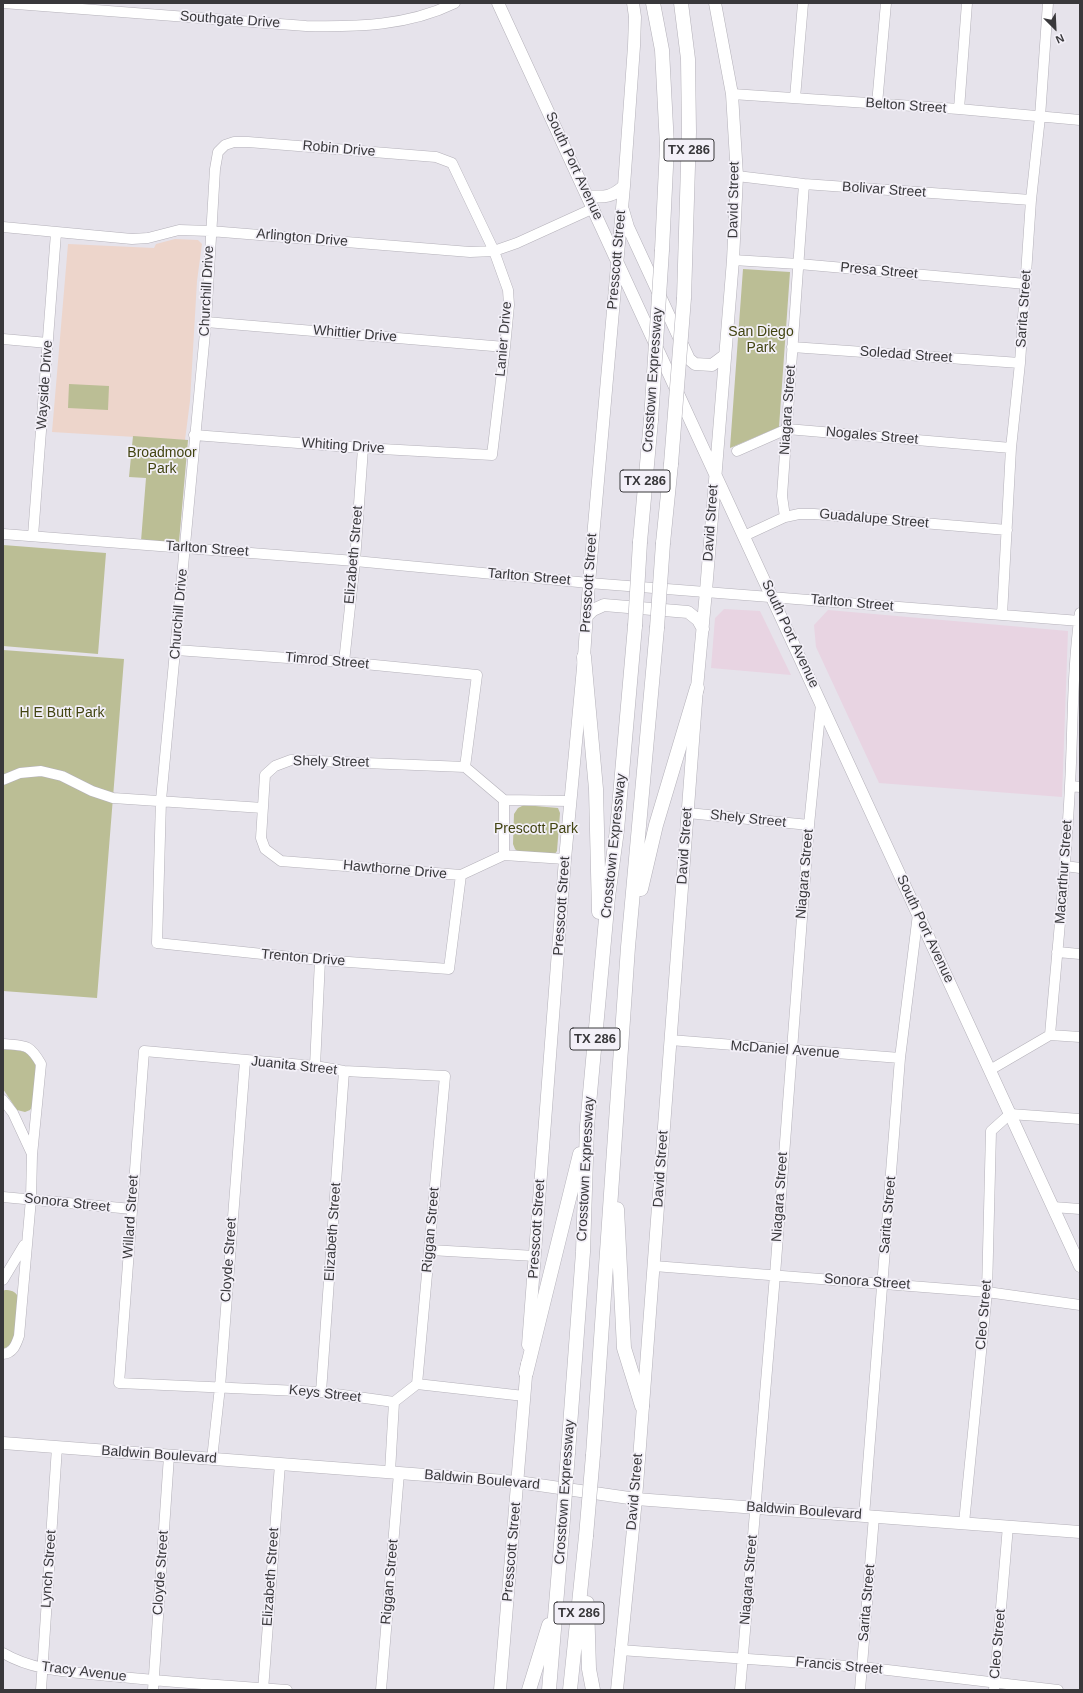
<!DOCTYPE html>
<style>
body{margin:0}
#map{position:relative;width:1083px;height:1693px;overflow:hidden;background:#e6e3eb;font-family:Helvetica,sans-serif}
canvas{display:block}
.frame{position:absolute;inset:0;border:4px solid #39383b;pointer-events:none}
.north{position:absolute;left:1035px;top:8px;width:40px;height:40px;-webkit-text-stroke:3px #f3f0f8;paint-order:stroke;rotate:156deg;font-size:11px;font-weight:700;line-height:16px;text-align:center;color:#39383b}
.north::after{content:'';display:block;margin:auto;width:14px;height:18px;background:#39383b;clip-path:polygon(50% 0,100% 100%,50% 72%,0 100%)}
</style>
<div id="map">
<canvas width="1083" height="1693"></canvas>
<div class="frame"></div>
<div class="north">N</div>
</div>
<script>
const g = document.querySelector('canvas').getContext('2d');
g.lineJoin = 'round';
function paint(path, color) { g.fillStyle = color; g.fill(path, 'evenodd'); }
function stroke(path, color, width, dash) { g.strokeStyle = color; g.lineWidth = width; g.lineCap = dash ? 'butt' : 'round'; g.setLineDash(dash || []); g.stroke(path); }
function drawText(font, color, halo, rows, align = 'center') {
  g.font = font + ' Helvetica,sans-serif'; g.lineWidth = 3.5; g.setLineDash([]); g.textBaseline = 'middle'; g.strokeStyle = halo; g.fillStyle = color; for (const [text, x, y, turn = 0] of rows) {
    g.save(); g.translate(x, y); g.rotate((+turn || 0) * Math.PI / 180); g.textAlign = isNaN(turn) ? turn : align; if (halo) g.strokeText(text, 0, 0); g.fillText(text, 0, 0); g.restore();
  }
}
paint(new Path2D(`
 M724,609L760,611L791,675L711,668L715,618Z
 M828,610L1068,631L1062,797L879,783L816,647L814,625Z`), '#e8d4e2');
paint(new Path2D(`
 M175,239L198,240L202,244L197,281L190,401L185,440L52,432L68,244L154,248L156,244Z`), '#edd5cb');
paint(new Path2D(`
 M743,269L790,272L779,427L730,448Z
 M69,384L109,386L108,410L68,408Z
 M133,436L188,440L179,542L141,541L146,478L129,477Z
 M3,545L106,553L98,654L3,646Z
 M3,650L124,659L97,998L3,991Z
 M524,805L558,808L560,813L557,851L554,855L519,853L515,849L513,844L514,814L518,808Z
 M3,1048L27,1052L33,1058L36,1067L34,1104L30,1110L25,1112L17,1110L3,1089Z
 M5,1290C10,1290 16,1291 18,1297C20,1302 17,1333 15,1339C12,1344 8,1347 3,1349V1291Z`), '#bbbe95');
const minor = new Path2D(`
 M3,3L306,26C357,27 408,26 455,3
 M732,94L959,109L1080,120
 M795,98L803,3
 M877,104L886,3
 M959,109L967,3
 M737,176L804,184L1031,200
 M3,227L132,239L148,238L179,230L210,231L470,252L494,251L517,243L594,208
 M733,260L799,264L1026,284
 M206,322L505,347
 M3,339L48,343
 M792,347L1020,363
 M194,435L363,448L492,455L505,347L509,305L508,290L494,251L452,163L436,157L248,142H234L225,145L218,152L215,169L206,322L161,800L157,943L320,960L449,969L461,875
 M737,451L787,429L1011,448
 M785,517L782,496L804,184
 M3,534L355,561L589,583L1080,621
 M33,536L56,233
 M744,536L785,517L799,514H814L1007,530
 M1002,615L1011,448L1020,363L1031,200L1040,117L1048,3
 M176,650L344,662L477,675L465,767
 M344,662L355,561L363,448
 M3,780L20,773L41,771L62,776L92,791L113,798L263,808
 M1070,786L1080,787
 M688,813L809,825
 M504,855V800
 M565,859L504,855L461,875L281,861L265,849L261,838L265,775L275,766L291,760L465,767L504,800L570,801
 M1065,866L1080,868
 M1057,952L1080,954
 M1050,1035C1057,952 1066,869 1070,786C1073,729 1072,671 1080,613
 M670,1040L900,1058
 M3,1044C25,1046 29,1043 41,1064L32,1155L31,1199L19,1336C16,1345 13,1353 3,1354
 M315,1066L320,960
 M990,1070L1050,1035L1080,1037
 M3,1100L13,1113L32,1154
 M3,1197L132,1209
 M1053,1207L1080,1209
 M430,1250L535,1256
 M654,1266L987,1292L1080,1305
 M3,1280L24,1245
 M417,1384L445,1076L344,1071L315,1066L144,1051L119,1383L321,1392L394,1402L417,1384L524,1396
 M321,1392L344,1071
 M212,1459L220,1387L245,1061
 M390,1472L394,1402
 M864,1516L900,1058L918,914
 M964,1523L987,1292L991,1131L1010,1114L1080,1119
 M620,1650L862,1667L1058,1690
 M3,1653C35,1672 73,1672 110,1676C169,1682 228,1686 287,1690
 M41,1690L57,1447
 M153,1690L169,1456
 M263,1690L280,1464
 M381,1690L399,1473
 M740,1690L775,1275L809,825L821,704
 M860,1690L874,1516
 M994,1690L1008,1526`);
const major = new Path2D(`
 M498,3L1080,1266
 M588,196C604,197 611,198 624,186
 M623,210L628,227L689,359L695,364L712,365L724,356
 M587,616L593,610L604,605L688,612L698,620L703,629
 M528,1345L565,859L584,657L589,583L624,186L634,46L635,17L633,3
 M3,1443L518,1482L636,1499L1080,1532
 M500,1690L527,1364
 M617,1690L636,1499L697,688L706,591L733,260L737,176L732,94L715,3`);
const highway = new Path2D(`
 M653,3L662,50L667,146L662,250
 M681,3L688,59L689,132L684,298
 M640,542L651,420
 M663,543L671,464
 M584,657L596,789L599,912
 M641,889L656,825L697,688
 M617,1209L624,1348L642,1406
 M526,1373L580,1154
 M568,1453L583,1252L587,1126L608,897L617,830L635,626
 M593,1455L628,947L657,628
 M587,1603L589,1669L593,1690
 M529,1690L549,1625
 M549,1690L562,1532
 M570,1690L586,1536`);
stroke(minor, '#b4b1b9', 11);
stroke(major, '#b4b1b9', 13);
stroke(highway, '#b4b1b9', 15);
stroke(minor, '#fff', 10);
stroke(major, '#fff', 12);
stroke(highway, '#fff', 14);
const highwayBridge = new Path2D(`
 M651,420L662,250
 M671,464L684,298
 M635,626L640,542
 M657,628L663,543
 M562,1532L568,1453
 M586,1536L593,1455`);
stroke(highwayBridge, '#b4b1b9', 15, []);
stroke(highwayBridge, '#fff', 14);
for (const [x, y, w] of [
 [689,150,50],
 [645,481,50],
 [595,1039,50],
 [579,1613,50]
]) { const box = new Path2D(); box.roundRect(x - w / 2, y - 11, w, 22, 3); g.fillStyle = '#f3f0f8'; g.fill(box); stroke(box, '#39383b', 1); }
drawText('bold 13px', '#39383b', null, [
 ["TX 286",689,150],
 ["TX 286",645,481],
 ["TX 286",595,1039],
 ["TX 286",579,1613]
]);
drawText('14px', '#39383b', '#f3f0f8', [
 ["Southgate Drive",230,20,4],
 ["Belton Street",906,106,4],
 ["Robin Drive",339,149,5],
 ["South Port Avenue",574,166,65],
 ["Bolivar Street",884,190,4],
 ["David Street",734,200,-89],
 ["Arlington Drive",302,238,5],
 ["Presscott Street",617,260,-85],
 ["Presa Street",879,271,5],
 ["Churchill Drive",207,291,-87],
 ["Sarita Street",1024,309,-86],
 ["Whittier Drive",355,334,5],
 ["Lanier Drive",504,339,-85],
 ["Soledad Street",906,355,4],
 ["Crosstown Expressway",653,380,-86],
 ["Wayside Drive",45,385,-86],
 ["Niagara Street",788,410,-86],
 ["Nogales Street",872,436,5],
 ["Whiting Drive",343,446,4],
 ["Guadalupe Street",874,519,5],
 ["David Street",711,523,-86],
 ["Tarlton Street",207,549,4],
 ["Elizabeth Street",354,555,-85],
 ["Tarlton Street",529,577,5],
 ["Presscott Street",589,583,-86],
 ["Tarlton Street",852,603,5],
 ["Churchill Drive",179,614,-85],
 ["South Port Avenue",790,634,65],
 ["Timrod Street",327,661,5],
 ["Shely Street",331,762,1],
 ["Shely Street",748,819,6],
 ["Crosstown Expressway",614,846,-84],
 ["David Street",685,846,-86],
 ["Hawthorne Drive",395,870,5],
 ["Macarthur Street",1064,872,-86],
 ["Niagara Street",805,874,-85],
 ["Presscott Street",562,906,-86],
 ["South Port Avenue",925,929,65],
 ["Trenton Drive",303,958,5],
 ["McDaniel Avenue",785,1050,4],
 ["Juanita Street",294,1066,6],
 ["Crosstown Expressway",586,1169,-87],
 ["David Street",661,1169,-86],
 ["Niagara Street",780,1197,-86],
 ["Sonora Street",67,1203,6],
 ["Sarita Street",888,1215,-85],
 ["Willard Street",131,1217,-86],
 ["Presscott Street",537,1229,-86],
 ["Riggan Street",431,1230,-85],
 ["Elizabeth Street",333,1232,-86],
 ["Cloyde Street",229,1260,-86],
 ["Sonora Street",867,1282,4],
 ["Cleo Street",984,1315,-85],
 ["Keys Street",325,1394,6],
 ["Baldwin Boulevard",159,1455,4],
 ["Baldwin Boulevard",482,1480,5],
 ["Crosstown Expressway",565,1492,-86],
 ["David Street",635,1492,-85],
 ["Baldwin Boulevard",804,1511,4],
 ["Presscott Street",512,1552,-85],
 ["Lynch Street",49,1569,-86],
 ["Cloyde Street",161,1573,-86],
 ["Elizabeth Street",271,1577,-86],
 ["Niagara Street",749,1580,-85],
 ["Riggan Street",390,1582,-85],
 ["Sarita Street",867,1603,-85],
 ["Cleo Street",998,1644,-85],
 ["Francis Street",839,1666,5],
 ["Tracy Avenue",84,1672,7]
]);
drawText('14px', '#424411', '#f3f0f8', [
 ["San Diego",761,332],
 ["Park",761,348],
 ["Broadmoor",162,453],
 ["Park",162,469],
 ["H E Butt Park",62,713],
 ["Prescott Park",536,829]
]);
</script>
